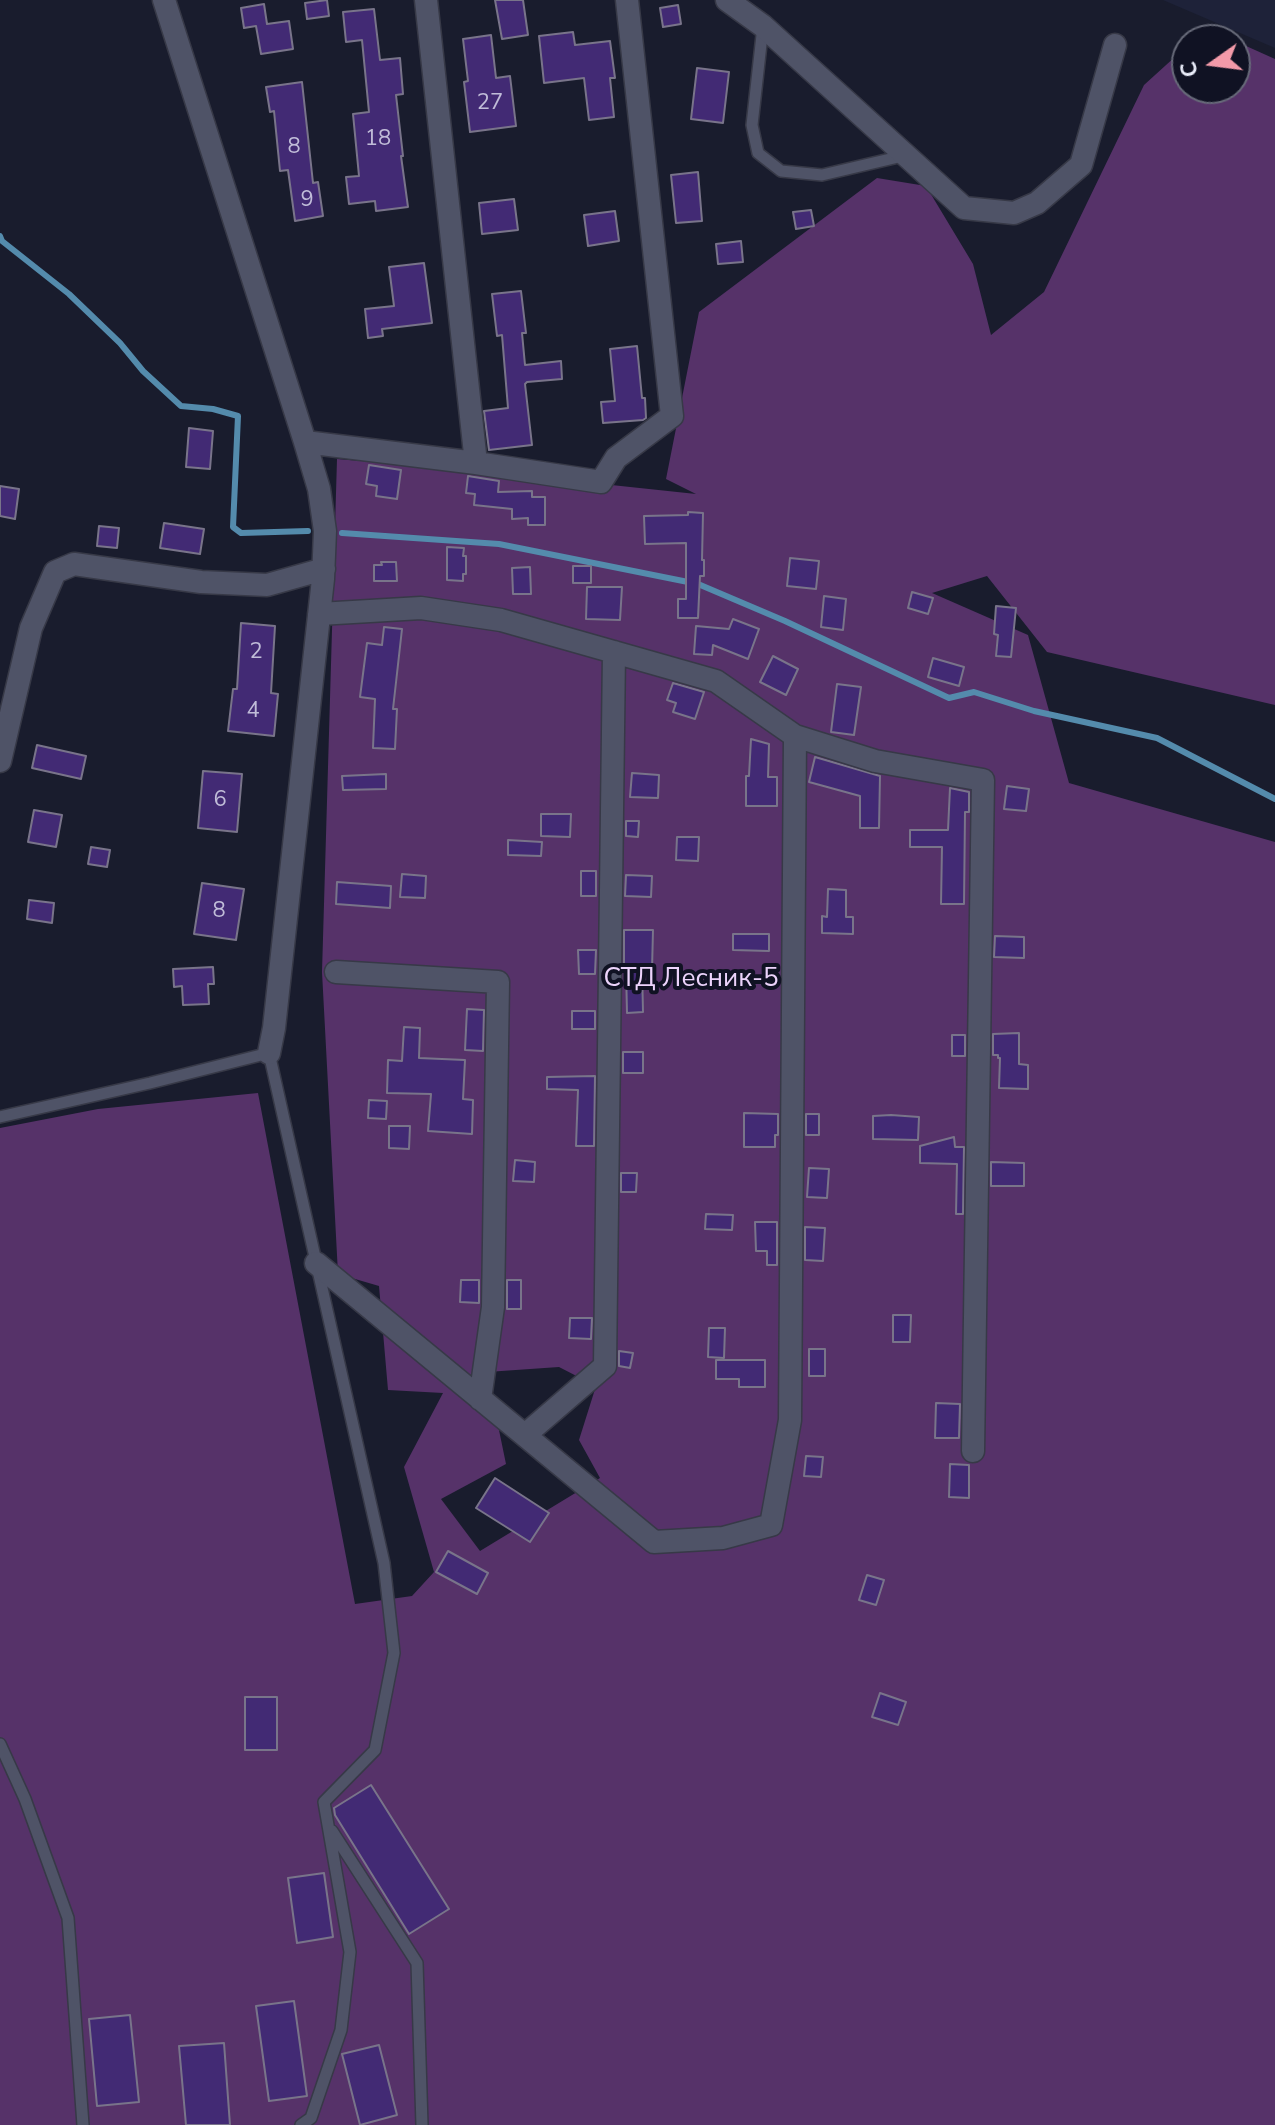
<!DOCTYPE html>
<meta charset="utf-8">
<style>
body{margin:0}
#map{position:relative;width:1275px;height:2125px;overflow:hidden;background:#191c2d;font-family:"Nunito Sans",sans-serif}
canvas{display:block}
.north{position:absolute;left:1171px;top:24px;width:80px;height:80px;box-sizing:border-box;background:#101223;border:2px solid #676a79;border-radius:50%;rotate:256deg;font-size:22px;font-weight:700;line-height:32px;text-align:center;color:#eaedfa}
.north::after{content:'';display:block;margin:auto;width:28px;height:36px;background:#f39aa9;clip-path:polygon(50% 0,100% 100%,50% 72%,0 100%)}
</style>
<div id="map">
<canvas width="1275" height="2125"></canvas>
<div class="north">С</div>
</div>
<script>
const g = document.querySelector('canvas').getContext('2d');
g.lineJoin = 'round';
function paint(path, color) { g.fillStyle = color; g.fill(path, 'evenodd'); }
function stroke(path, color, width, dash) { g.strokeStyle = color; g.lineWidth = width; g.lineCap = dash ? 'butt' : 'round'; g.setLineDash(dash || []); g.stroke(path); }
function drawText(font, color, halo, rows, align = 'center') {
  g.font = font + ' "Nunito Sans",sans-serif'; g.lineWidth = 8; g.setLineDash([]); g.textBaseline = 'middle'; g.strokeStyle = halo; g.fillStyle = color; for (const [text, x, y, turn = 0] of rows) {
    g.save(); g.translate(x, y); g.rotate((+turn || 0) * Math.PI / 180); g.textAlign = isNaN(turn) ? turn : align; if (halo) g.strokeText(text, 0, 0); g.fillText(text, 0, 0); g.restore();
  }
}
paint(new Path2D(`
 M1163,0H1275V48Z`), '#1e2239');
paint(new Path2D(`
 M1235,41L1275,59V705L1047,652L987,576L932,593L1028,635L1069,783L1275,842V2125H0V1128L98,1109L258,1093L355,1604L412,1596L434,1572L404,1467L443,1393L388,1390L379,1286L338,1274L322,972L337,459L461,469L696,494L666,479L699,312L877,178L926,186L973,264L991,335L1044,292L1144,85L1187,46V88H1235ZM559,1367L596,1386L579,1440L600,1478L480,1551L441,1499L506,1464L487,1372Z`), '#563269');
stroke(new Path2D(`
 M0,236L2,241L69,294L120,343L143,371L181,406L213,409L238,416L233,527L241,533L308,531
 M342,533L499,544L698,584L785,621L949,698L974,692L1034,711L1157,738L1275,799`), '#548bac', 6);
const building = new Path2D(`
 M327,0L329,16L307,19L305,3Z
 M495,0H523L528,35L502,39Z
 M264,4L267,24L289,21L293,49L261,54L256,26L244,28L241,8Z
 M678,5L681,24L663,27L660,8Z
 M374,9L380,60L400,58L403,94L396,95L403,156H401L408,207L376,211L375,201L349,204L346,177L359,176L353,114L369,112L362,40L346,42L343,12Z
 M573,32L575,45L610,41L615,78H610L614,117L589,120L584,78L544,83L539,36Z
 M491,35L496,78L510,76L516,126L470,132L464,82L468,81L463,39Z
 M697,68L729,72L723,123L691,119Z
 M302,82L313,183L318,182L323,216L295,221L288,170L280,171L274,111L270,112L266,87Z
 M698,172L702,221L676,223L671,175Z
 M514,199L518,230L482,234L479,203Z
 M811,210L814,226L796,229L793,212Z
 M615,211L619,241L588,246L584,215Z
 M741,241L743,262L718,264L716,244Z
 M424,263L432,323L382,329L383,336L368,338L365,309L394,306L389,267Z
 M521,291L526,333H522L525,365L561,361L562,379L527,382L525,384L532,445L489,450L484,411L508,408L502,335L497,336L492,294Z
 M637,346L642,398H645L646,418L643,420L603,423L601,402L615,401L610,349Z
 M189,428L213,431L210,469L186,467Z
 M369,465L401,470L397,499L376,496L377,486L366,484Z
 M468,476L499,481L498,492L532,491V497H545V525H528V518L512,519V509L474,505L475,494L466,493Z
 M0,486L19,489L15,519L0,516Z
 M688,512L703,513L702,560H704V576H700L698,618H678V599H686V543L645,544L644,516L688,515Z
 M164,523L204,529L200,554L160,548Z
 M99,526L119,528L117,548L97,546Z
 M447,547L464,548L463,556H466V574H463V581L447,580Z
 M790,558L819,561L816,589L787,586Z
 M381,562H396L397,581H374V565H382Z
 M573,566H591V583H573Z
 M530,567L531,594H513L512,568Z
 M587,587H622L620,620L586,619Z
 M912,592L933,598L928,614L908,608Z
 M824,596L846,599L843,630L821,627Z
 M996,606L1016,608L1011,657L996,656L998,635L994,634Z
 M733,619L759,629L748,659L713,645L712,655L694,654L696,626L729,629Z
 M241,623L275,626L271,693L278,694L274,736L228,731L233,689H237Z
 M384,627L402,629L393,709H397L395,749L373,748L375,699L360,697L367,643L382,645Z
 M773,656L798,669L786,695L760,682Z
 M933,658L964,667L959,686L928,677Z
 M673,683L704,692L695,719L673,712L676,703L667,700Z
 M837,684L861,687L854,735L831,732Z
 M751,739L769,744L768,777H777V806H746V776H749Z
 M37,745L86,756L81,779L32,768Z
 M815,757L880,776L879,828H860V796L809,782Z
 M203,771L242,774L237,832L198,828Z
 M632,773L659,775L658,798L630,797Z
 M386,774V789L343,790L342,776Z
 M1007,786L1029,789L1026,811L1004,809Z
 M950,788L969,792V812H965L964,904H941L942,847H910V830H948Z
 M34,810L62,815L56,847L28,842Z
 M541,814H571L570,837L541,836Z
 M626,821H639L638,837L626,836Z
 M677,837H699L698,861L676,860Z
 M508,840L542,842L541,856L508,855Z
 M91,847L110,850L107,867L88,864Z
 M581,871H596V896H581Z
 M402,874L426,876L425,898L400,897Z
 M626,875L652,876L651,897L625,896Z
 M337,882L391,886L390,908L336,904Z
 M202,883L244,889L236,940L194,934Z
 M828,889L846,890V917H853V934L822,933V916L827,917Z
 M29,900L54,903L52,923L27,919Z
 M624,930H653L652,970L642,969L643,1012L627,1013L626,969H624Z
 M733,934H769V951L733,950Z
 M995,936L1024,937V958L994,957Z
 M578,950H596L595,974H579Z
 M213,967L214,984H208L209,1004L183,1005L182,986L174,987L173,969Z
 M467,1009L484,1010L483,1051L465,1050Z
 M572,1011H595V1029H572Z
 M404,1027L420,1028L419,1058L465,1060L463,1099L473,1100L472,1134L428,1131L431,1094L387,1093L388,1060L402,1061Z
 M1019,1033V1064L1028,1065V1089L999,1088L1000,1058H998V1055H993V1034Z
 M952,1035H965V1056H952Z
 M623,1052H643V1073H623Z
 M595,1076L594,1146H576L578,1090L547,1089V1077Z
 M369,1100L387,1101L386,1119L368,1118Z
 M744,1113L778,1114V1135H775V1147H744Z
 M806,1114H819V1135H806Z
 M891,1115L919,1117L918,1140L873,1139V1116Z
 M389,1126H410L409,1149L389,1148Z
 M954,1137L955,1147H964L963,1214H956L957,1164L920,1163V1146Z
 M515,1160L535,1162L534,1182L513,1181Z
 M991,1162L1024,1163V1186H991Z
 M809,1168L829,1169L827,1198L807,1197Z
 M621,1173H637L636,1192H621Z
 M706,1214L733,1215L732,1230L705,1229Z
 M755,1222H777V1265H767V1251H756Z
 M805,1227L825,1228L823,1261L805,1260Z
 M461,1280H479V1303L460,1302Z
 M507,1280H521V1309H507Z
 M893,1315H911L910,1342H893Z
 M570,1318H592L591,1339L569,1338Z
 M709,1328H725L724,1358L708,1357Z
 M809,1349H825V1376H809Z
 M619,1351L633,1353L630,1368L619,1366Z
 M716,1360H765V1387H739V1379H716Z
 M936,1403L960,1404L959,1438H935Z
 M806,1456L823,1457L821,1477L804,1476Z
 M950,1464L969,1465V1498L949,1497Z
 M495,1478L549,1513L530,1542L476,1508Z
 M448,1551L488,1573L477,1594L436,1572Z
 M867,1575L884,1580L876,1605L859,1600Z
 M880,1693L906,1702L898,1725L872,1717Z
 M245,1697H277V1750H245Z
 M371,1785L449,1909L409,1934L335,1815L334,1808Z
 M324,1873L333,1937L297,1943L288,1878Z
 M294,2001L307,2096L269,2101L256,2006Z
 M130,2015L139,2102L97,2106L89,2019Z
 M224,2043L230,2125H186L179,2046Z
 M379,2045L397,2115L360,2125L342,2054Z`);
paint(building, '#422a74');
stroke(building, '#79748a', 2);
const lane = new Path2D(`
 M763,26L752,125L758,153L781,171L822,175L907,155
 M0,1117L150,1083L269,1053L384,1563L394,1653L375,1750L324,1802L350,1952L341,2030L311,2118L301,2125
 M0,1744L25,1799L68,1918L83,2125
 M332,1831L417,1963L422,2125`);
const street = new Path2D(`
 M164,0L305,442L319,489L325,531L323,579L274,1028L269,1053
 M426,0L476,463
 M727,0L763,26L964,208L1014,213L1037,203L1081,165L1115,45
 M305,442L476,463L601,482L616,458L672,416L627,0
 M795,736L875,761L983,780L973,1451
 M0,761L31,628L55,572L74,564L201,582L267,585L324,569
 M336,972L498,982L493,1307L480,1399
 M316,1263L654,1542L723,1538L771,1525L790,1420L795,736L716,681L501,620L421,608L319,614
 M525,1435L605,1366L614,652`);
stroke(lane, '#373947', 14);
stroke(street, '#373947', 25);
stroke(lane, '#4f5367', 11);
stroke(street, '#4f5367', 22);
drawText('22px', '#c0bcd8', null, [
 ["27",490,104],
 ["18",378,140],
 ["8",294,148],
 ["9",307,201],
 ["2",256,653],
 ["4",253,712],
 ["6",220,801],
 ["8",219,912]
]);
drawText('26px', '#ecd3fb', '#101223', [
 ["СТД Лесник-5",691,980]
]);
</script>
